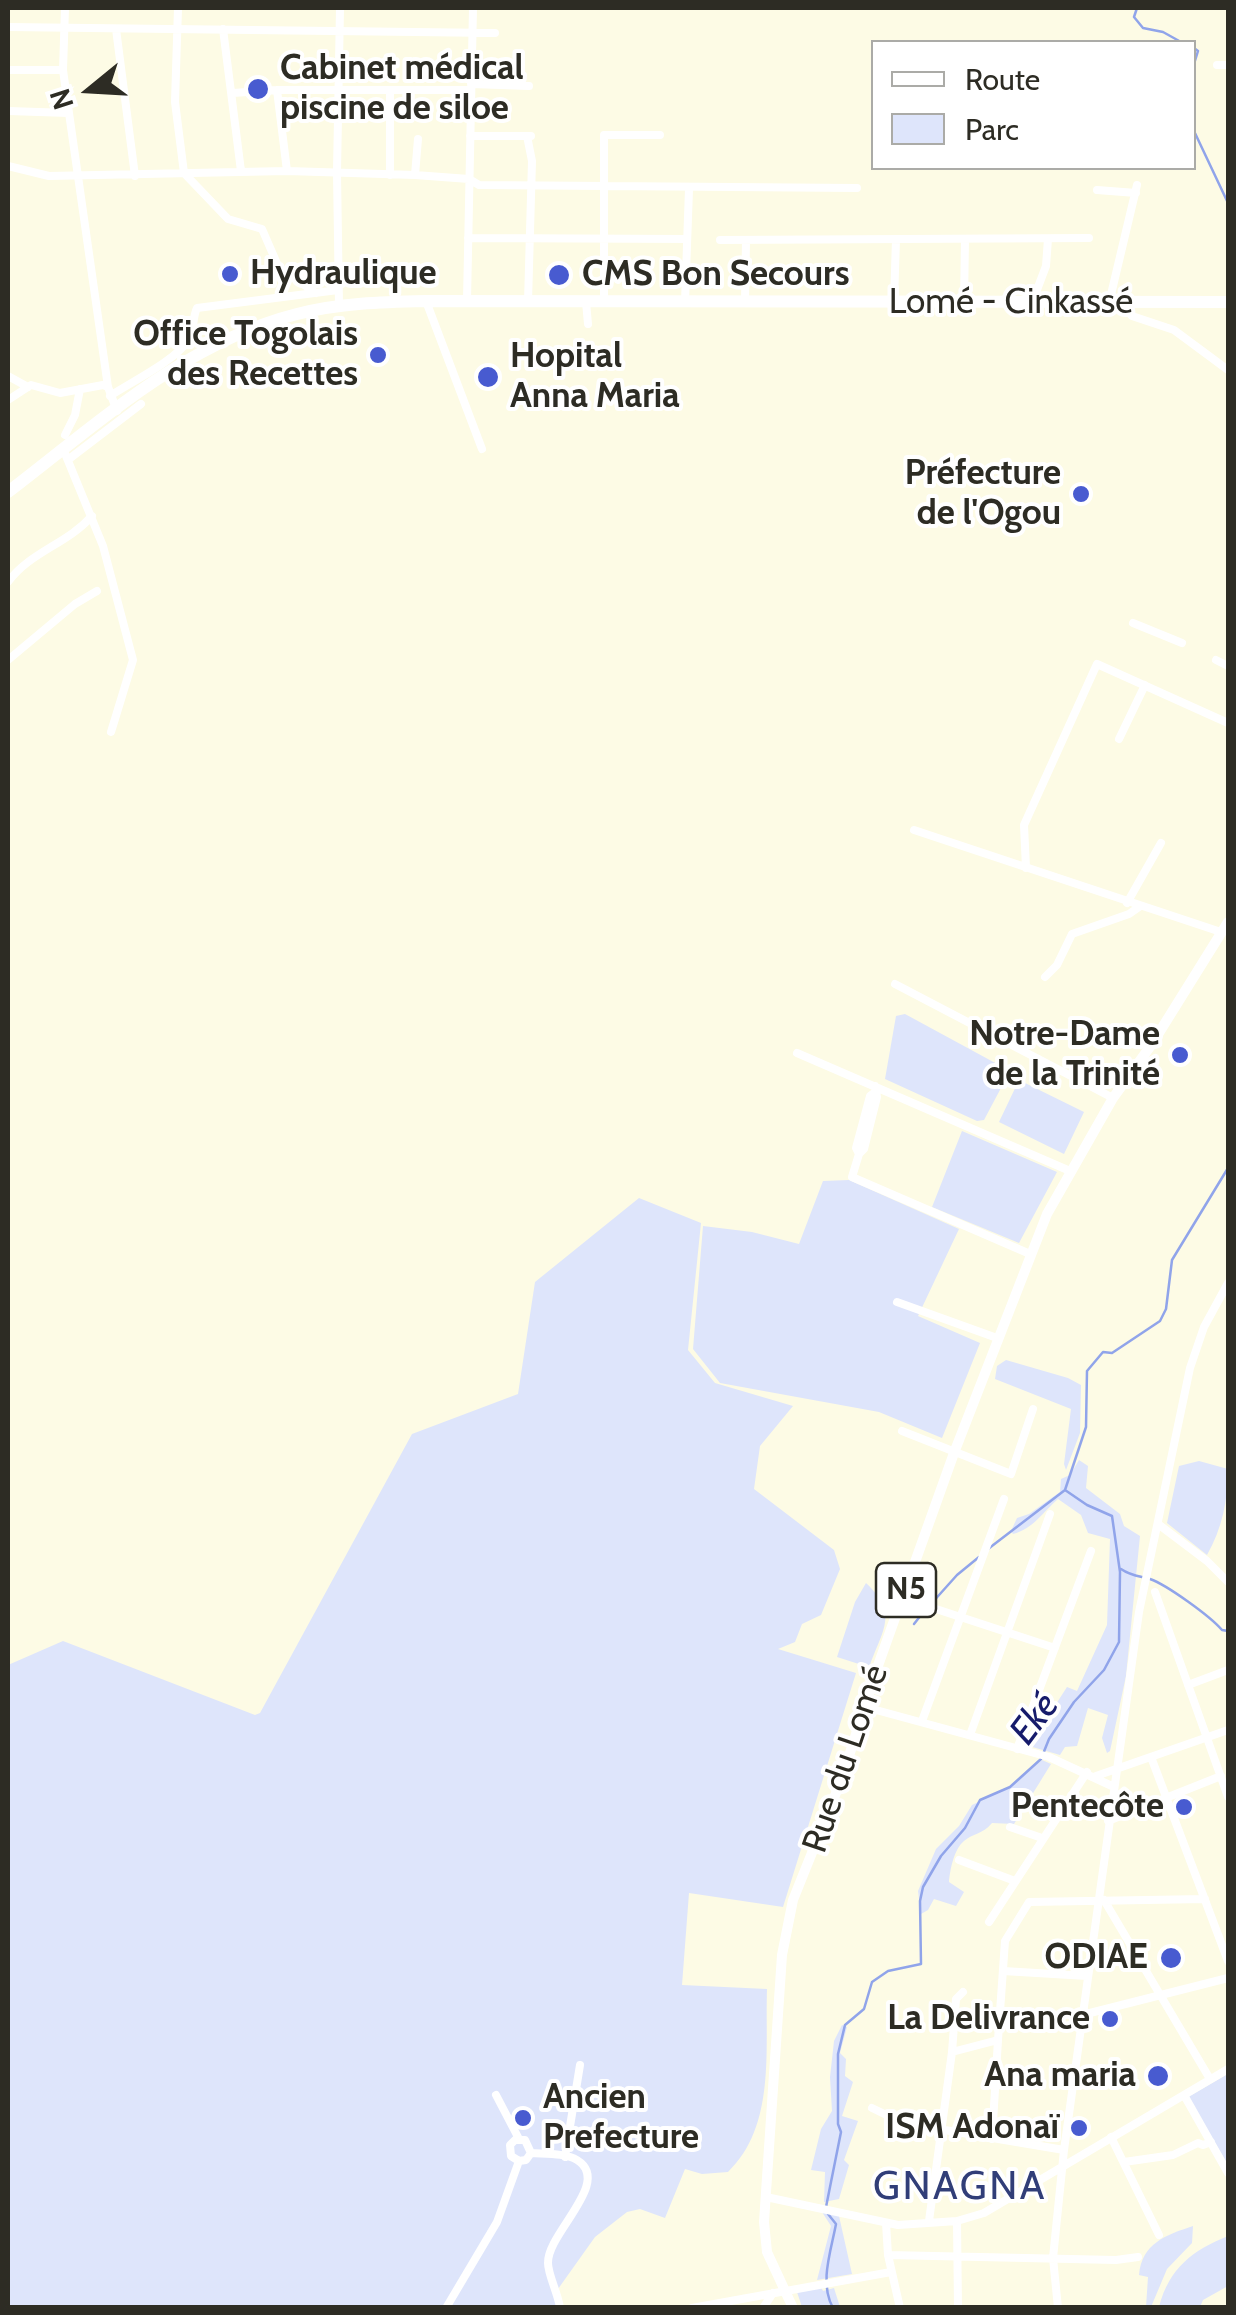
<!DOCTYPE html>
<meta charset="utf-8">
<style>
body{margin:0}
#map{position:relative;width:1236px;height:2315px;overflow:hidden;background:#fdfbe5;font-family:Cabin,sans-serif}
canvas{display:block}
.frame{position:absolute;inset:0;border:10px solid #2d2c24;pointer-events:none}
.legend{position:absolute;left:871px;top:40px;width:325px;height:130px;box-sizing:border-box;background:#fff;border:2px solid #ababa7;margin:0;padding:12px 18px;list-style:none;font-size:30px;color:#2d2c24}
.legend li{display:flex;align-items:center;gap:20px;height:50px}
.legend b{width:50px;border:2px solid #ababa7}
.north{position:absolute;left:40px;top:40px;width:100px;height:100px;-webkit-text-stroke:8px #fff;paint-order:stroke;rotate:252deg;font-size:28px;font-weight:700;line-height:40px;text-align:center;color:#2d2c24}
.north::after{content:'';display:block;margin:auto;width:35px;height:45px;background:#2d2c24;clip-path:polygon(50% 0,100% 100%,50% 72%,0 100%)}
</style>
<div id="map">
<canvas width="1236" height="2315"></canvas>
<div class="frame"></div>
<ul class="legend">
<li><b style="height:12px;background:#fff"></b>Route</li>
<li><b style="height:28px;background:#dee5fb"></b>Parc</li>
</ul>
<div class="north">N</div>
</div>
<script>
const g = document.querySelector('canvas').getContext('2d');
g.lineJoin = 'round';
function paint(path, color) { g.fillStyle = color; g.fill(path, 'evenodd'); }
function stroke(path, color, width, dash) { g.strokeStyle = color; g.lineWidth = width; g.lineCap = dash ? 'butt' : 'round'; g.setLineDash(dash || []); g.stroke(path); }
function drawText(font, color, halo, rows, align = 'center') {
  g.font = font + ' Cabin,sans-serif'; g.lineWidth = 8; g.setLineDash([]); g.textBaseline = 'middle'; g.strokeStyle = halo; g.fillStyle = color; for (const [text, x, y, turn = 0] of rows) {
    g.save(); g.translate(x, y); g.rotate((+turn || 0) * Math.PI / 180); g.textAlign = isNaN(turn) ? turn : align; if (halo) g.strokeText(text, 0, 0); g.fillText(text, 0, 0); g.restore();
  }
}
paint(new Path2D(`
 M905,1014L1010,1071L984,1120L977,1121L885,1079L896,1016Z
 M1019,1080L1084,1112L1064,1154L999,1122Z
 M962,1131L1057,1172L1019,1243L932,1207Z
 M849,1180L959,1229L918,1316L980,1343L942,1438L879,1412L720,1383L693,1349L703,1226L752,1232L799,1244L823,1181Z
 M639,1198L701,1223L688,1350L715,1383L793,1406L760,1446L754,1489L834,1550L840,1569L821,1615L802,1624L795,1642L778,1649L856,1673L783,1907L689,1893L682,1985L767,1989C765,2050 776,2126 728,2172L702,2174L685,2169L665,2218L640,2209L627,2212L595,2237L558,2289L557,2307H8V1665L63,1641L255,1715L260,1713L412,1434L518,1394L535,1282Z
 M1006,1360L1068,1378L1081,1385L1080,1433L1066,1470L1064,1464L1071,1409L995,1379L997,1366Z
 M1079,1460L1088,1466L1086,1488L1120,1514L1124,1526L1140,1536L1126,1676L1110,1751L1107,1753L1102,1738L1108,1715L1088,1708L1077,1746L1065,1747L1060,1755L1029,1746L1067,1687L1077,1691L1107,1625L1110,1539L1088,1533L1081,1515L1058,1499C1043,1512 1033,1529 1013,1534L1011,1531L1017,1518L1029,1514L1060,1492L1061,1479L1070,1475Z
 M1199,1461L1228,1469C1228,1500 1222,1529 1207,1555L1167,1523L1179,1466Z
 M866,1583C898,1614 884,1627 870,1665L865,1666L837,1657L855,1602Z
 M1042,1760L1051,1764L1014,1824L992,1823C982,1835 973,1833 964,1841C954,1849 950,1870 949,1882L964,1892L956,1906L934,1899L928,1910L921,1914L918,1891L936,1849L959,1826L972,1805L1010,1787Z
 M842,2025L847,2027L840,2053L846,2059L845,2076L853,2082L842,2116L858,2121L844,2160L849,2165L839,2199L824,2202L825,2172L811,2170L821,2129L832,2111L830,2077L834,2041Z
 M1226,2075L1228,2080V2165L1188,2097Z
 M822,2212L839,2216L852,2274L817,2280L831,2226Z
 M1193,2226L1192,2243L1167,2269L1151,2307H1146L1148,2277L1139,2275C1142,2243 1166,2235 1193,2226Z
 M1228,2236V2286L1203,2300L1200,2307H1159C1169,2268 1193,2250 1228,2236Z
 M821,2287L823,2291L834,2288L840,2307H802L797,2292Z`), '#dee5fb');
stroke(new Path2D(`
 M1137,8L1134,17L1143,28L1163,32L1181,42
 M1194,48L1198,51L1194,64
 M1194,131L1228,203
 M988,1549L1065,1490
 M1121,1569C1131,1576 1139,1576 1150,1579C1167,1585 1210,1616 1222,1630L1228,1631
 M931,1604L957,1575L979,1557
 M914,1624L925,1610
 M826,2207L841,2132L838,2124V2054L845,2025L864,2009L872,1982L888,1971L921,1964L920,1901L923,1887L941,1856L965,1828L980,1800L1010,1787L1041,1759L1049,1739L1074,1702L1104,1670L1119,1642L1120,1572L1112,1516L1087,1505L1065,1490L1086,1427L1087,1371L1103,1352L1112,1353L1160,1321L1166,1309L1172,1260L1228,1168
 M828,2214L836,2224C831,2251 819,2283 833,2308`), '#90a4ea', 2.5);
stroke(new Path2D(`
 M65,8L63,70L69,113L108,387L117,411
 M178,8L175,102L184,173L228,219L262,229L279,268L316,293
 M8,27L495,33
 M116,29L135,176
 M223,29L241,171
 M1217,65H1228
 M8,70H63
 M471,84L529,86
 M277,90L287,171
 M390,91V175
 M233,93L277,90H471
 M8,111L69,113
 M470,136H531
 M527,136L532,161L528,302
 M8,166L49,176L287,171L415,175L469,179L479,185L857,188
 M415,175L418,139
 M1097,190L1136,193
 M468,238L687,239
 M720,240L1089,238
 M426,301L482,449
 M467,301L473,8
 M586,302L588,324
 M604,302V135H660
 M685,302L689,189
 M745,302L746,240
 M894,302L896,239
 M964,303L965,239
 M1032,303L1046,266L1048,239
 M1109,303L1137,185
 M1122,303L1132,316L1174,330L1228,370
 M339,306L337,172L340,8
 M8,376L28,387
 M110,396C131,382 177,360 189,339C195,329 192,318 197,308L338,290
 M8,400L31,385L60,393L103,385L108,387
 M65,435L75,415L80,389
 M64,451L103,546L133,660L111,732
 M69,459L141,404
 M8,582C30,552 67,544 92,516
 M1133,623L1182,643
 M8,660L75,604L97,591
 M1216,660L1228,666
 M1119,739L1145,685
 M914,830L1221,932
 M1026,868L1024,825L1097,664L1228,723
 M1127,903L1161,843
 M1045,977L1057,965L1072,934L1129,914L1139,907
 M895,984L1113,1098
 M797,1053L1070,1171
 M875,1086L877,1097L864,1149L859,1154L852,1177L1030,1254
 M859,1154L856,1148L870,1096L874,1093
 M897,1302L997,1338
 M902,1431L1011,1474L1033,1409
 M1158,1524L1207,1561L1228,1582
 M1155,1592L1228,1797
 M904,1595L933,1608L1055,1648
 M1188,1685L1228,1670
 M865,1707L1049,1757L1114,1787
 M922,1721L1004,1499
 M970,1735L1050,1514
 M1017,1749L1091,1551
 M1151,1757L1228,1961
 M1096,1776L1228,1730
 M1108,1821L1221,1776
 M1010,1827L1042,1838
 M959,1860L1015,1881
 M1104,1900L1210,2079
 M989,1922L1087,1772
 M1003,1971L1087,1976
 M1082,2015L1228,1978
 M952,2052L956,1999L963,1992
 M496,2095L519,2139
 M1184,2095L1228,2173
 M872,2108L903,2123L1064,2150
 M1111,2137L1159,2235
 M992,2139L998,2040
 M531,2153L525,2140H515L510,2145L511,2156L519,2161L526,2160L531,2153C545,2154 566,2153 577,2160C613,2182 547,2233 548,2263C548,2275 558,2293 560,2308
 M565,2157L580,2065
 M1124,2162L1173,2155L1198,2143L1203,2145L1211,2142
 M766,2197L898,2225L957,2221L984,2213L1228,2069
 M929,2221L952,2052L998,2040L1005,1941L1029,1902L1205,1899
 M957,2221L958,2308
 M886,2223L888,2255L900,2308
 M888,2255L1116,2260L1138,2257
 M446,2308L497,2222L519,2161
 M692,2308L891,2272
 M763,2308L773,2293
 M1058,2308L1053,2258L1064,2150L1139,1612L1190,1368L1204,1327L1228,1283`), '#fff', 8);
stroke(new Path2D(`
 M793,2308L767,2252L764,2222L782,1955L793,1900L842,1778L875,1674L954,1453L1047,1214L1113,1098L1152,1044L1228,922`), '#fff', 10);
stroke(new Path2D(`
 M8,492C97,424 186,342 297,314C340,303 382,302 426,301L1228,302`), '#fff', 12);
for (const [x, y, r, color] of [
 [258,89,12,"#485bd0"],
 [230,274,10,"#485bd0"],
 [559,275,12,"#485bd0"],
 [378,355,10,"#485bd0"],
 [488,377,12,"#485bd0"],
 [1081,494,10,"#485bd0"],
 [1180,1055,10,"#485bd0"],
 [1184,1807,10,"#485bd0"],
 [1171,1958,12,"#485bd0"],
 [1110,2019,10,"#485bd0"],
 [1158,2076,12,"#485bd0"],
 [523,2118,10,"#485bd0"],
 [1079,2128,10,"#485bd0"]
]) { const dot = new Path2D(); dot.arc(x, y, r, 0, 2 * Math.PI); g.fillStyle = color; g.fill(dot); stroke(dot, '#fff', 4); }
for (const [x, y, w] of [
 [906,1590,60]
]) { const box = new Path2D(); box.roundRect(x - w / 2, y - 27, w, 54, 8); g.fillStyle = '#fff'; g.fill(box); stroke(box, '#2d2c24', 2.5); }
drawText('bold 32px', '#2d2c24', null, [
 ["N5",906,1590]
]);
drawText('bold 35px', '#2d2c24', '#fff', [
 ["Cabinet médical",280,69,"left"],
 ["piscine de siloe",280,109,"left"],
 ["Hydraulique",250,274,"left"],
 ["CMS Bon Secours",582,275,"left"],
 ["Office Togolais",358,335],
 ["des Recettes",358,375],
 ["Hopital",510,357,"left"],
 ["Anna Maria",510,397,"left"],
 ["Préfecture",1061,474],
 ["de l'Ogou",1061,514],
 ["Notre-Dame",1160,1035],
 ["de la Trinité",1160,1075],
 ["Pentecôte",1164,1807],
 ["ODIAE",1148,1958],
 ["La Delivrance",1090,2019],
 ["Ana maria",1136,2076],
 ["Ancien",543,2098,"left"],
 ["Prefecture",543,2138,"left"],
 ["ISM Adonaï",1059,2128]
], 'right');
drawText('35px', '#2d2c24', '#fff', [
 ["Lomé - Cinkassé",1011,303],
 ["Rue du Lomé",846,1759,-71]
]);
drawText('italic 38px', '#161b6b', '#fff', [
 ["Eké",1035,1719,-53]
]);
g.letterSpacing = '2.5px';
drawText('40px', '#313e78', '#fff', [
 ["GNAGNA",960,2187]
]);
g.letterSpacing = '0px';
</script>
